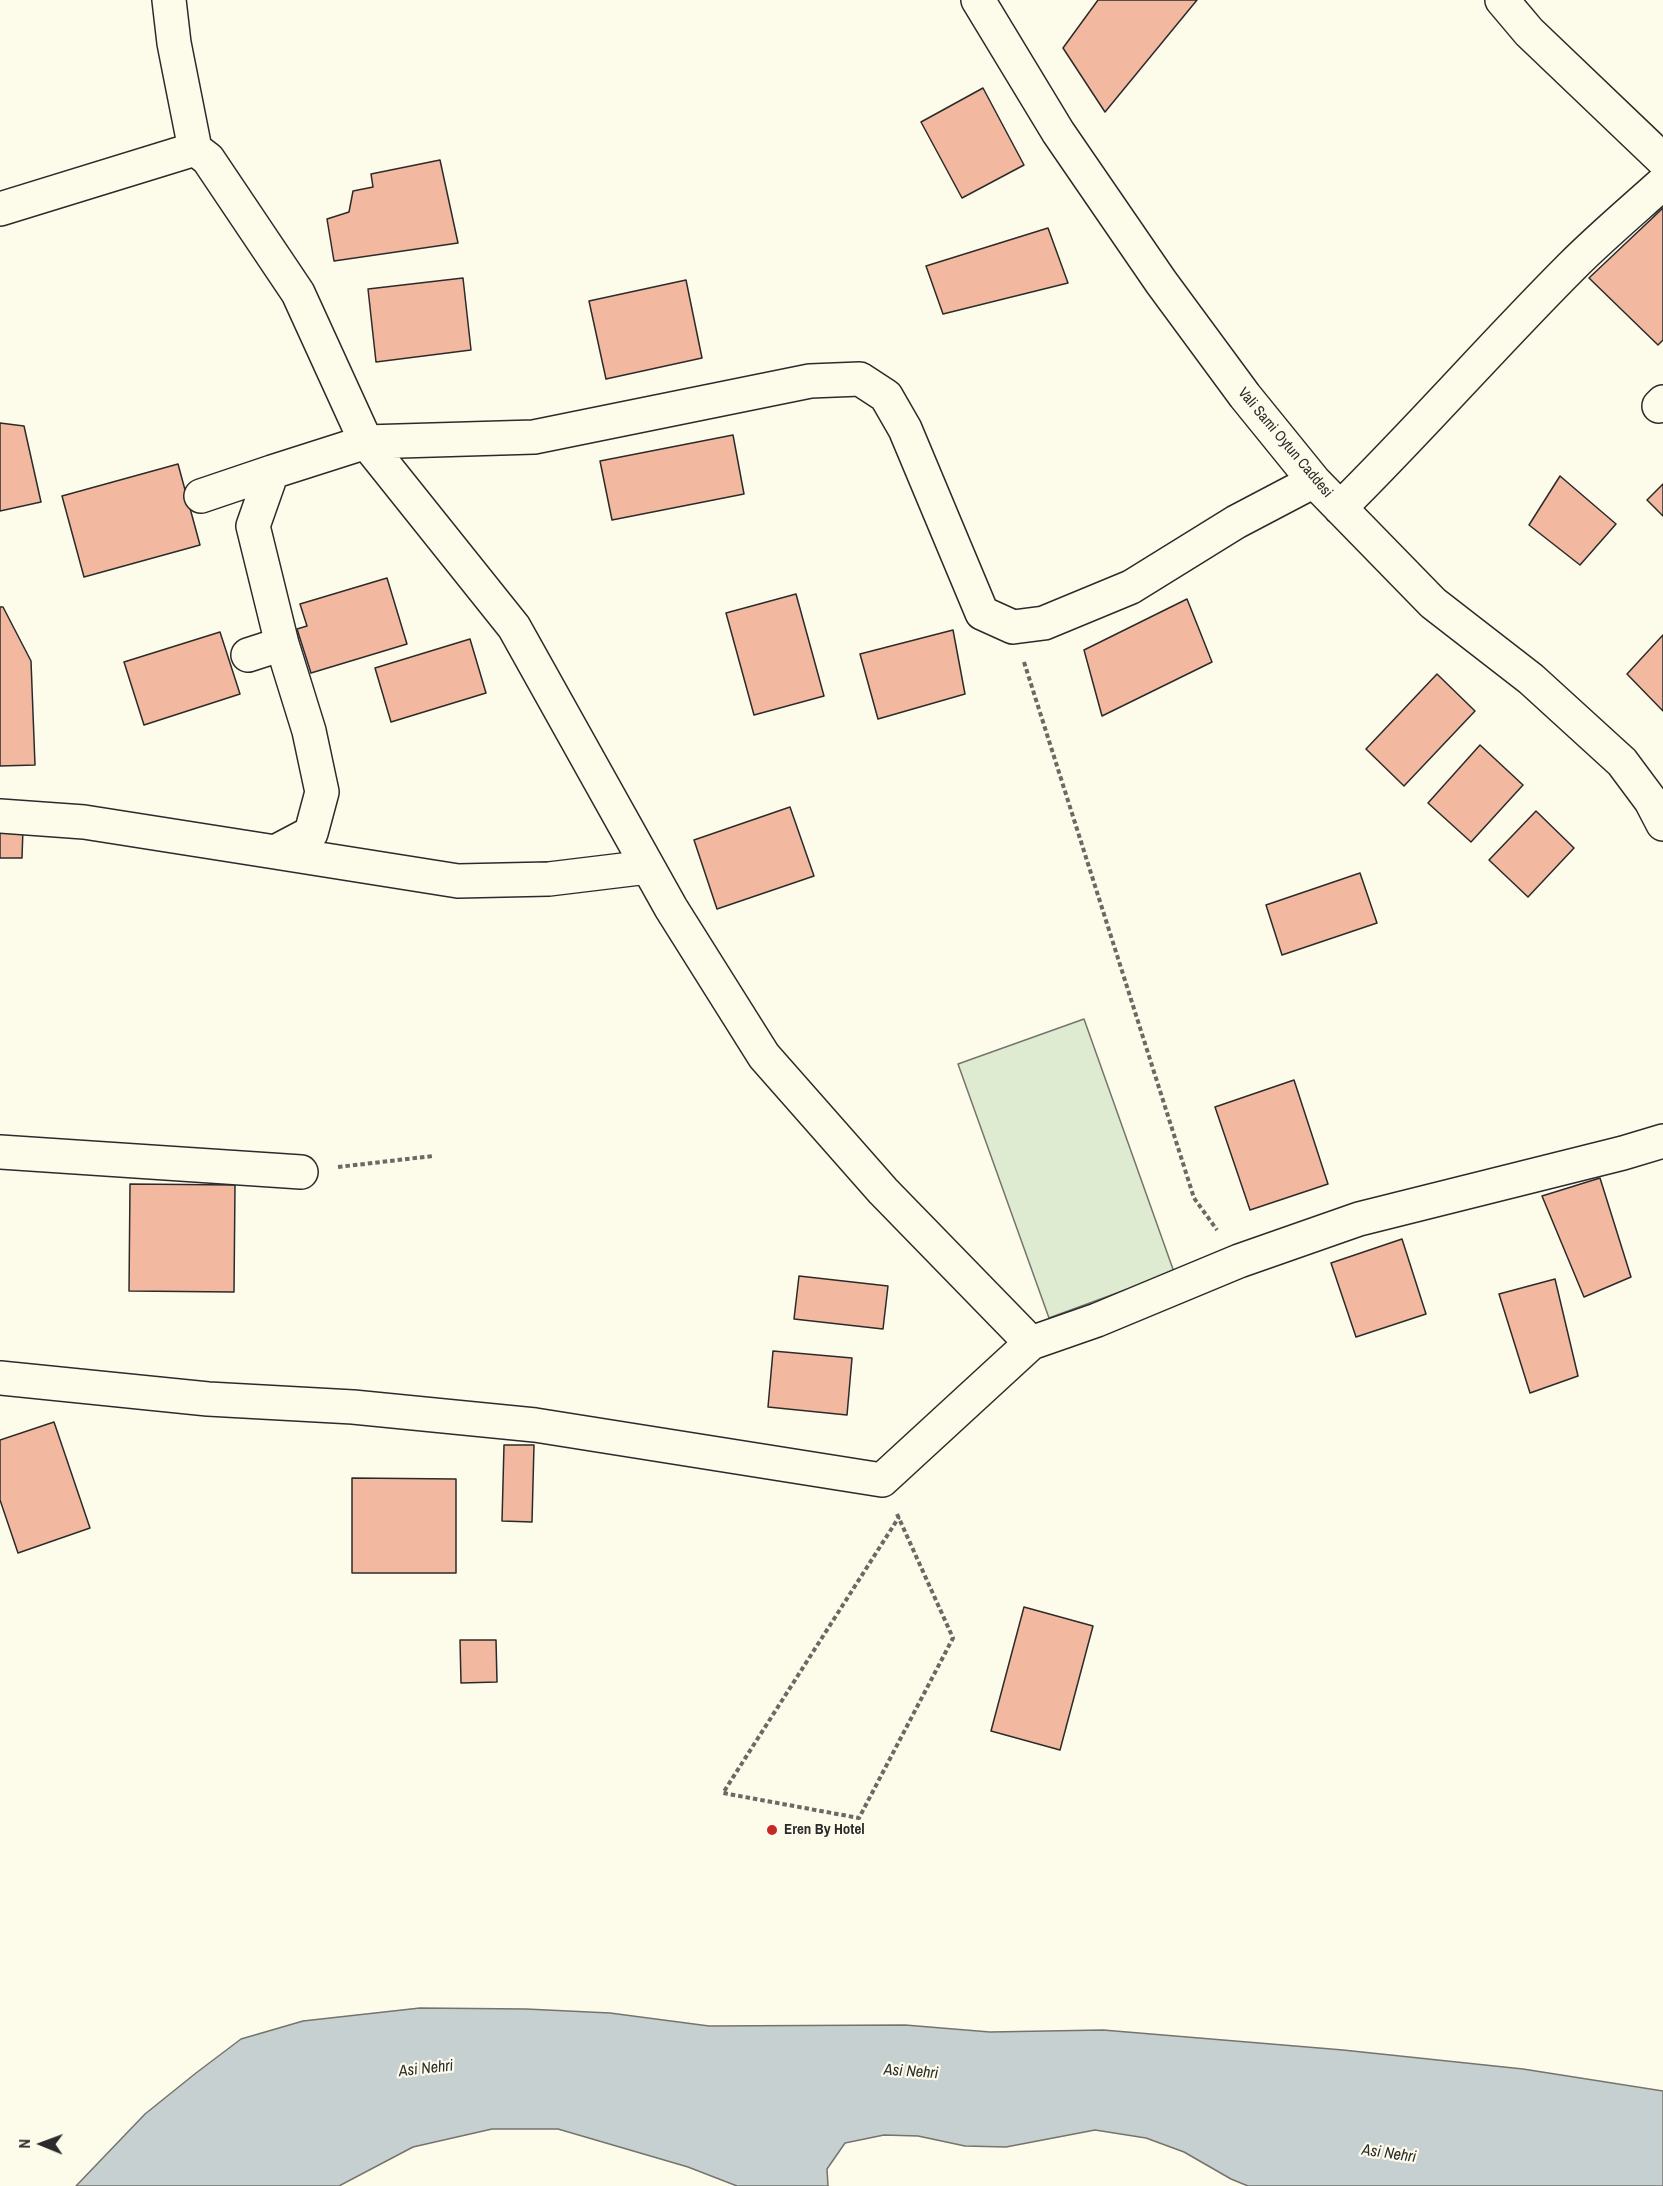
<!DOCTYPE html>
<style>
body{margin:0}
#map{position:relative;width:1663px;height:2186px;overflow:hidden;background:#fdfbea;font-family:"Archivo Narrow",sans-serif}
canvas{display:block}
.north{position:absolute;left:12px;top:2114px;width:60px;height:60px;-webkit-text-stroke:4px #fdfbea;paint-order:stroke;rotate:271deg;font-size:16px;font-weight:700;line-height:24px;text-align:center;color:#2b2b2b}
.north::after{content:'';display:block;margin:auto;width:21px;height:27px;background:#2b2b2b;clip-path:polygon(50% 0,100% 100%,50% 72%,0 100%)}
</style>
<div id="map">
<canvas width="1663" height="2186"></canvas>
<div class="north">N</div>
</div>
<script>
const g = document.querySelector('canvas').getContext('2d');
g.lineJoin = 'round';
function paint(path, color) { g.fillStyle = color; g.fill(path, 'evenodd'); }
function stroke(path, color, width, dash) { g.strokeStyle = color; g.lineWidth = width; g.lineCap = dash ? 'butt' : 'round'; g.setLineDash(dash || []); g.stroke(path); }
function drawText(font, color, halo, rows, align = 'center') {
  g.font = font + ' "Archivo Narrow",sans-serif'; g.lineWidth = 4.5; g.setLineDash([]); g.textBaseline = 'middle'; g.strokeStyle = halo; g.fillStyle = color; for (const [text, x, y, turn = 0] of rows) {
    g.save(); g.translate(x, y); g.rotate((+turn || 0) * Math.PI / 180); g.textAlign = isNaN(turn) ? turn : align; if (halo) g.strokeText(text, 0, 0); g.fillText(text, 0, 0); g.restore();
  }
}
const green = new Path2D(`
 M1084,1019L1174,1272L1049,1318L958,1064Z`);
paint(green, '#deebd1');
stroke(green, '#74746e', 1.5);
const water = new Path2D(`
 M420,2008L526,2009L610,2013L709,2026L905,2025L990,2032L1103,2030L1343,2050L1523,2069L1663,2091V2186H1248L1231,2179L1184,2152L1146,2138L1095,2130L1006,2147L965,2146L918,2136L884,2135L845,2143L827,2169L828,2186H737L688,2167L558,2129H492L413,2147L339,2186H76L145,2114L196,2073L241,2039L303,2021Z`);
paint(water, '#c7d0d0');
stroke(water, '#74746e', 1.5);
const building = new Path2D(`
 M1098,0H1197L1105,112L1063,48Z
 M983,88L1024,165L962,198L921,122Z
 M440,160L458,243L334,261L327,219L349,212L353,191L373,187L371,174Z
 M1663,208V340L1658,345L1589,278Z
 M1048,228L1068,283L943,314L926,266Z
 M463,278L471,350L376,362L368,289Z
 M686,280L702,358L606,379L589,301Z
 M0,423L24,426L41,502L0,511Z
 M733,435L744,494L612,520L600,461Z
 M178,464L200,545L84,577L62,496Z
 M1560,476L1616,524L1580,565L1529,525Z
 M1663,484V516L1647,500Z
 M387,578L407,644L311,673L297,629L307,626L300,604Z
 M796,594L824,696L754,715L726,613Z
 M1187,599L1212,662L1102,716L1084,650Z
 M0,607H3L31,661L35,765L0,766Z
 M953,630L965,694L878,719L860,654Z
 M220,632L240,694L144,725L124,662Z
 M1663,635V711L1627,674Z
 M470,639L486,693L391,722L375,668Z
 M1437,674L1475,711L1404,786L1366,749Z
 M1480,745L1523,785L1471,842L1428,803Z
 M790,807L814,876L717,909L694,840Z
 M1536,811L1574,848L1528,897L1489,860Z
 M0,828H23L22,858H0Z
 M1360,873L1377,923L1282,955L1266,905Z
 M1294,1080L1328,1184L1250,1210L1215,1107Z
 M1600,1178L1631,1277L1584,1297L1542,1196Z
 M130,1184L235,1185L234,1292L129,1291Z
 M1402,1239L1426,1314L1356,1337L1331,1263Z
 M799,1276L888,1286L883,1329L794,1319Z
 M1555,1279L1578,1376L1530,1393L1499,1294Z
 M773,1351L852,1358L847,1415L768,1407Z
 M54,1422L90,1528L18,1553L0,1500V1440Z
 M504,1445H534L532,1522L502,1521Z
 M352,1478L456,1479V1573H352Z
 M1024,1607L1093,1626L1060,1750L991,1731Z
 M460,1640H496L497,1682L461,1683Z`);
paint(building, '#f2b8a0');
stroke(building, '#2b2b2b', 1.5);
const minor = new Path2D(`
 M169,0L174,43L195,149L208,159L298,293L366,442L534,437L810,381L860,379L886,396L905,429L982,613L1013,627L1044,623L1131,587L1236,522L1314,481
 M978,0L1058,132L1161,282L1245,396L1314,481L1433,603L1531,679L1622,762L1651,801L1663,824
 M1502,0L1529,32L1663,160
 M0,209L195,149
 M1659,406L1663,402
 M201,496L272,472
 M1340,508C1420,429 1493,345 1572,266C1601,237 1633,210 1663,183
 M248,655L282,644
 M0,816L84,822L275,852L311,833L322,792L309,731L282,644L253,526L272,472L366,442L514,627L671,908L764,1056L883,1191L1031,1343
 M275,852L458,881L549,879L648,867
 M0,1152L301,1172
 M0,1378L208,1399L353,1407L535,1425L882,1480L1031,1343L1097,1320L1239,1261L1359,1219L1623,1153L1663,1141`);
stroke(minor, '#2b2b2b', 36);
stroke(new Path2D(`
 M1024,662L1194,1198L1217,1230
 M338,1167L433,1156
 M897,1514L953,1638L859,1818L723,1793L899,1517`), '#6a6964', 4, [4.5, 3]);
stroke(minor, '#fdfbea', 33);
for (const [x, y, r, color] of [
 [772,1830,6,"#c62828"]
]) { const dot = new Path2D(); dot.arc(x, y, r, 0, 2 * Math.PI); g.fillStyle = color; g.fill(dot); stroke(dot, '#fdfbea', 2); }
drawText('15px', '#2b2b2b', '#fdfbea', [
 ["Vali Sami Oytun Caddesi",1285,443,50]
]);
drawText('bold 15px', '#2b2b2b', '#fdfbea', [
 ["Eren By Hotel",784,1830]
], 'left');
drawText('italic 16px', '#2b2b2b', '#fdfbea', [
 ["Asi Nehri",426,2069,-6],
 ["Asi Nehri",911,2072,4],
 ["Asi Nehri",1389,2154,8]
]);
</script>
